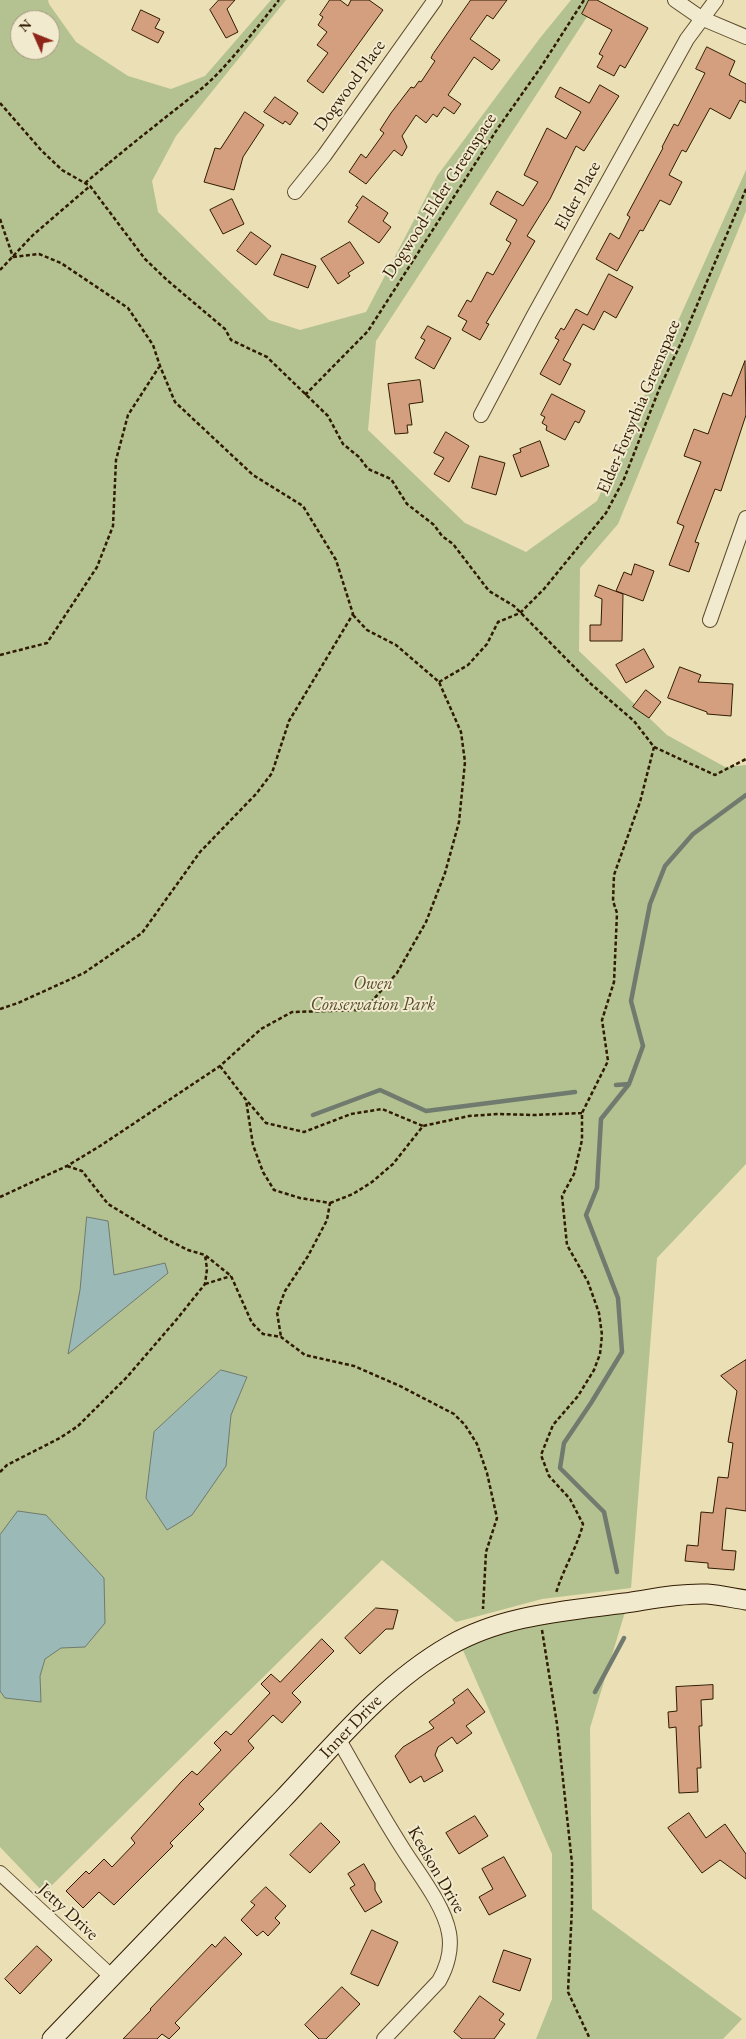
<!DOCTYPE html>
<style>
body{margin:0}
#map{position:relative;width:746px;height:2039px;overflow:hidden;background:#eadfb5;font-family:"EB Garamond",serif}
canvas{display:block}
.north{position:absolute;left:10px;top:10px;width:50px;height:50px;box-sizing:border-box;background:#f1eacf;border:1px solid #a4977c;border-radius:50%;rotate:314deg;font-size:14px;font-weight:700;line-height:20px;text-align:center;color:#311b00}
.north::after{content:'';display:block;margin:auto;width:18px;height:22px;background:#8f2418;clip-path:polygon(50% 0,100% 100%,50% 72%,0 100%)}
</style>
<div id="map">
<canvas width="746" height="2039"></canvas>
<div class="north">N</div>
</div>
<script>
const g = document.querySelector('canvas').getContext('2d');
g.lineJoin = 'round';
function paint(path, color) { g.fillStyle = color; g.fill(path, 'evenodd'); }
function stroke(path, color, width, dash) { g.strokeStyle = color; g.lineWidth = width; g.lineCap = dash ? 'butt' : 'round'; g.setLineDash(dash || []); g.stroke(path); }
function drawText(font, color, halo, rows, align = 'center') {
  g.font = font + ' "EB Garamond",serif'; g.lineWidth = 4; g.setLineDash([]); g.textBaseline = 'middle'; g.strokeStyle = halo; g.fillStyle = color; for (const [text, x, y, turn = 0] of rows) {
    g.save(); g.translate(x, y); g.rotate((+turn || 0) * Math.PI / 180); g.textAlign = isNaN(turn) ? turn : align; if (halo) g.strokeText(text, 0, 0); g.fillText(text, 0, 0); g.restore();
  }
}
paint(new Path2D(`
 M0,0H48L49,4L76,42L128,76L171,89L205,76L271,0H286L176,136L152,181L158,212L269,320L300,330L366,312L437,176L540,38L571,0H598L376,341L368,430L465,523L526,552L597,501L746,170V211L618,524L580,568L579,651L667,735L725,767L746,765V1164L657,1258L631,1588L542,1599L456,1622L382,1560L44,1893L0,1847ZM20,20H50V50H20Z
 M628,1602L590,1728L592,1909L742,2019L723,2039H536L552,1999V1854L459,1641Z`), '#b3c290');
const water = new Path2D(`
 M87,1217L108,1221L114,1275L165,1263L168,1273L68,1354L80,1290Z
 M221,1370L247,1377L231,1415L226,1466L192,1515L167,1530L146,1498L154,1432Z
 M18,1511L46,1515L104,1578L105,1623L85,1647L61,1648L45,1659L40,1676L41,1702L5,1698L0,1691V1535Z`);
paint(water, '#9bbab7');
stroke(water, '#717a6e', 1);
stroke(new Path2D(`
 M616,1085L629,1084
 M313,1115L380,1090L426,1111L575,1092
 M617,1572L604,1512L560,1468L564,1443L591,1403L622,1352L618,1298L586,1215L597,1188L601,1119L629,1084L643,1046L631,1001L650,904L665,866L693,834L746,795
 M595,1692L624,1638`), '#717a6e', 4.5);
const building = new Path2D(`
 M219,0H235L227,9L238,32L226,38L210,10Z
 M330,0H340L348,6L351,0H369L383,10L323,93L307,81L328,53L317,45L327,32L318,25L323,17L320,15Z
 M471,0H507L493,19L487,15L470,39L500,60L492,70L474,57L448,95L461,104L454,114L444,107L437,117L433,114L426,123L416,115L402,136L407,147L402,156L394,150L366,184L349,172L361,154L366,158L384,133L380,130L391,113L411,87L414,88L419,81L421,82L435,61L431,58L433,54Z
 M589,0H597L648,28L625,68L620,65L614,76L597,67L603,56L599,54L612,30L582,14Z
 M141,10L160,19L155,28L164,32L158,43L132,30Z
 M707,47L735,61L729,75L746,84V103L740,100L730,119L710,108L686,152L682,150L669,175L682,182L670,205L660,200L643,231L640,230L617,271L596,259L610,233L619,239L630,217L627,215L663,148L662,147L674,124L678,126L705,73L696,69Z
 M600,85L619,96L584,151L576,146L550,199L527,236L535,241L486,323L489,324L480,340L462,330L467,321L458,316L467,300L471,302L487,272L493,275L497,268L511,243L506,240L517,220L490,204L497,191L523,206L538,182L524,175L547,128L566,139L581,112L555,97L560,87L589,103Z
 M275,97L298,113L290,125L285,121L283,124L264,112Z
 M245,112L264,125L243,157L234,190L204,182L215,148L220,149Z
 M363,196L388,213L383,221L391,227L379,243L348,222L358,207L356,206Z
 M232,199L244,224L223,234L210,210Z
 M251,232L271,246L256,265L237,251Z
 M350,242L364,263L348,273L350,276L338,284L321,259Z
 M282,254L316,266L308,288L274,275Z
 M609,274L633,287L616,318L604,311L594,330L583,324L563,360L571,364L560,385L540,374L559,340L555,338L561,328L564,330L576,309L587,315Z
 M428,326L451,338L434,369L415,358L425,340L421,338Z
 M745,361L746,415L721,491L715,489L695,542L699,543L689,572L669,565L684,526L677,523L701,462L684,456L694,429L708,434L723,393L731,396Z
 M420,380L423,402L409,404L412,425H407L408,433L395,434L388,384Z
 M552,394L585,411L579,423L575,421L565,440L546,430L547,426L542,423L545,417L541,415Z
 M446,432L469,446L449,482L434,474L444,458L434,453Z
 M540,441L549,466L521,477L513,455L521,452L520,449Z
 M480,456L505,463L496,495L472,488Z
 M635,564L654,571L643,601L616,591L624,572L631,575Z
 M599,585L623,594L622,641H590V625H601L602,599L595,596Z
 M644,649L654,667L626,683L616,665Z
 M680,667L701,675L698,682L733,684L731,716L707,714V712L668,698Z
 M646,690L661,702L649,718L633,707Z
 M746,1360V1511L726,1508L722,1550L736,1551L734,1570L708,1568V1563L685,1561L687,1545L698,1546L701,1512L713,1513L718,1477L728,1478L733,1443L728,1442L737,1391L721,1376Z
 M376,1608L398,1610L393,1629H386L360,1654L345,1638Z
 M322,1639L334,1651L292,1693L301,1702L282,1723L273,1715L248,1741L254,1748L199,1804L204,1809L170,1843L173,1846L114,1905L99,1892L83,1908L66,1891L86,1871L89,1874L104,1859L112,1867L135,1843L131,1838L181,1782L192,1771L197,1775L221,1750L214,1743L226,1731L231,1735L270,1693L261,1684L271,1674L280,1682Z
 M713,1685V1699L701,1700L702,1726H699L701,1768H697L698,1792L679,1793L676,1727L669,1728L668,1712L677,1711L676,1687Z
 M468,1689L485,1712L466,1726L472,1733L457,1744L452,1737L438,1747L435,1755L443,1771L424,1782L421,1776L410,1783L395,1756L403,1747L434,1728L429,1722L455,1703L453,1700Z
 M689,1813L706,1838L725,1824L746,1854V1879L720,1860L702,1873L668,1828Z
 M475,1816L488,1836L459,1854L446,1833Z
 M321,1823L340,1842L310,1873L290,1855Z
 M504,1857L526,1896L489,1915L479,1897L493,1889L482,1869Z
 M364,1864L375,1883V1890L382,1902L365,1912L350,1888L355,1885L348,1874Z
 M266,1887L286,1906L275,1918L280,1923L268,1936L263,1931L257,1936L241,1920L255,1905L251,1902Z
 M372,1930L398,1942L378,1986L351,1974Z
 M225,1937L242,1954L175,2023L180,2028L169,2039L162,2034L157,2039H123L151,2010L150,2009L212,1944L215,1947Z
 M37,1946L52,1960L20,1994L5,1979Z
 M504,1950L531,1959L520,1991L493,1982Z
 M342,1987L360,2004L326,2039H319L305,2025Z
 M480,1996L504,2014L499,2020L505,2024L494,2039H462L454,2032Z`);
paint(building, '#d49f7f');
stroke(building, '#311b00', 1);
const street = new Path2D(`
 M675,0L701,18L746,37
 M295,192L324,156L435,0
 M481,415L533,317L687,39L716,0
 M710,620L746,518
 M339,1740C360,1777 380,1813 403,1849C418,1873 444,1905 449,1933C452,1949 447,1967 439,1981L384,2039
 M0,1873L112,1977`);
const secondary = new Path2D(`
 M52,2039C128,1960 204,1880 281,1801C333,1746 383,1684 449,1646C502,1615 566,1611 625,1603C652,1599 680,1593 707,1594C720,1595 733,1598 746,1600`);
stroke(street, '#5f4c2d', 16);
stroke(secondary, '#311b00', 21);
stroke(new Path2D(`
 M0,103L41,150L62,170L90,186L145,259L167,280L225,329L231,340L267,357L328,416L343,444L359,457L368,469L391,479L407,504L434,525L442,536L453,544L489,591L514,606L591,684L634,721L654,747L640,802L614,875L613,901L617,913L614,982L602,1020L608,1061L582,1113V1140L574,1174L562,1196L567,1245L588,1282L599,1313L602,1335L600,1354L594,1370L578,1396L553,1425L541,1455L549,1476L570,1499L583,1524C577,1548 563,1569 556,1593
 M109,163C139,138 170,114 200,90C228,67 256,28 279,0
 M85,183L109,163
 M0,219L13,257
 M0,270L33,235L90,186
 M305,395L368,331L498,128L541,67L584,0
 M0,655L47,643L97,567L113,526L116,460L128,415L159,367
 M439,682L468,665L487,644L498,622L520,613L544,589L606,513L624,479L660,387L681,343L746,189
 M654,747L715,775L746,759
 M0,1009L18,1003L84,973L142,933L200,852L256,794L272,773L289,721L353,614L336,560L303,506L253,475L175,402L160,366L153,345L128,308L61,263L39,254L13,257
 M220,1066L246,1100L253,1145L263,1172L274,1190L300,1198L330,1203L327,1220L308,1256L285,1291L277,1312L281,1337
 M248,1102L266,1123L304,1132L351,1114L382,1109L423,1126
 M67,1166L82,1171L108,1204L164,1238L188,1250L205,1255L231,1276L252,1323L263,1334L281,1337L305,1355L354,1366L400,1386L454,1414L465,1425L477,1444L487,1473L497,1518L486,1552L483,1609
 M0,1197L67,1166L100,1146L220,1066L261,1029L292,1012L364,1010L397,973L426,922L445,873L459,822L465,762L461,732L439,682L396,645L367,630L353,615
 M330,1203L353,1194L372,1182L393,1164L423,1126L469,1116L498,1114L534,1115L582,1113
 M205,1284L231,1276
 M0,1472L7,1465L60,1438L78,1426L127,1377L177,1319L205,1284L207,1269L205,1255
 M542,1630L557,1724L572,1863V1907L568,1992L590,2039`), '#311b00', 2.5, [4, 2.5]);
stroke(street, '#f1eacf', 14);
stroke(secondary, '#f1eacf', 19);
drawText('18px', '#311b00', '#f1eacf', [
 ["Dogwood Place",350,86,-54],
 ["Dogwood-Elder Greenspace",440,196,-57],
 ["Elder Place",578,196,-61],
 ["Elder-Forsythia Greenspace",639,407,-67],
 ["Inner Drive",351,1727,-46],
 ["Keelson Drive",436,1870,60],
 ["Jetty Drive",68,1912,43]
]);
drawText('italic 18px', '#584d2b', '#f1eacf', [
 ["Owen",373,984],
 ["Conservation Park",373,1005]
]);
</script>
